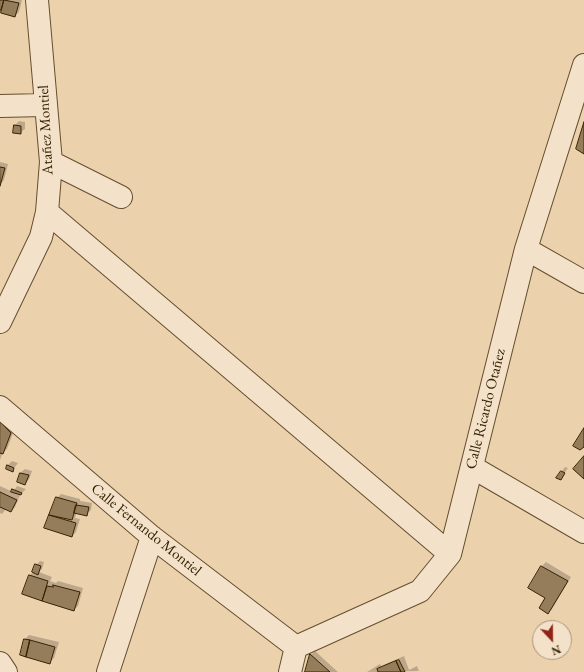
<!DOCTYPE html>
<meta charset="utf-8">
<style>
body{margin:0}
#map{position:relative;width:584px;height:672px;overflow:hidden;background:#ecd1ad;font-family:"EB Garamond",serif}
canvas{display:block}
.north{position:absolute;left:532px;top:620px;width:40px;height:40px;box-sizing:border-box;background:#f3e1ca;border:1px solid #a7957a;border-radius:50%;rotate:158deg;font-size:11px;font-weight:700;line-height:16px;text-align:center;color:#362202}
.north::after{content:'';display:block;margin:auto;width:14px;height:18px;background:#8f2418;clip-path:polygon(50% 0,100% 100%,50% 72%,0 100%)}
</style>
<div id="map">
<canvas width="584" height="672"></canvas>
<div class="north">N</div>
</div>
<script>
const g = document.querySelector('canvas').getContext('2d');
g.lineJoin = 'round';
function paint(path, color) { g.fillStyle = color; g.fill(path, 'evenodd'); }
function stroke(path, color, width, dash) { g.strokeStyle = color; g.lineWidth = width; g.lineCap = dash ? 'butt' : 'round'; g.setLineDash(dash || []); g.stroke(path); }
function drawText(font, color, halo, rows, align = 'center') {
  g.font = font + ' "EB Garamond",serif'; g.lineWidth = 4; g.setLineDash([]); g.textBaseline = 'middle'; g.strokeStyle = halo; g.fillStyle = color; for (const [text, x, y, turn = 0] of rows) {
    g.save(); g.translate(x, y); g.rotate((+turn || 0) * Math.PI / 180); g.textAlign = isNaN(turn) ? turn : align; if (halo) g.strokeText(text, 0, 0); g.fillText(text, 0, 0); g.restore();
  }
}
paint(new Path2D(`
 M0,0H22L19,12L15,16L0,12Z
 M19,121L25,122V129L20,133L14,132L15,125Z
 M0,162L8,164L4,180L0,185Z
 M0,414L15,428L7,449L3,452L0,460Z
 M12,461L18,463L12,471L7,468L8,465Z
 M565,467L568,468L560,479L558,477Z
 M25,469L32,471L29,479L25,484L18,481L20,473Z
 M0,486L13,492L17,486L26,489L20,495L15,507L11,511L6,509L2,514L0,513Z
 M61,494L80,499V501L92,503L91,510L87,514L77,512L75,518L80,519L76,532L72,536L45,528L57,498Z
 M40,561L44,562L42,569L39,572L52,577L50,581L56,583L58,581L83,588L78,606L74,610L24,594L30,575L33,572L36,565Z
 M546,562L571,577L552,609L548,613L546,598L529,588L542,566Z
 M29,635L59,642L54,658L50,662L21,655L25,639Z
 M315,651L338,672H306L311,655Z
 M404,656L409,670L417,666L419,671L367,672L380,664L381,666Z`), '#0003');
const building = new Path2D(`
 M0,0H4L1,10H0Z
 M4,0L19,3L15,17L1,13Z
 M584,122V154L576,149Z
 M14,125L21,126V134L13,133Z
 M0,167L5,168L0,186Z
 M0,422L11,433L3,454L0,453Z
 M584,428V447L580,450L573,446Z
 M584,456V479L573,469Z
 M7,465L14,468L13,472L6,469Z
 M561,471L565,473L561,480L556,478Z
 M20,473L29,475L25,485L17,482Z
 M12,489L22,493L21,495L11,492Z
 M0,492L17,500L11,512L0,507Z
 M56,497L77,503L72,520L49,515Z
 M76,505L89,507L87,516L74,513Z
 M49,515L76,523L72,537L44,528Z
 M35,564L41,566L38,575L32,572Z
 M541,566L568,581L548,614L539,608L545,598L528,588Z
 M29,575L48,581L42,601L22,594Z
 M53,585L80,592L74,611L42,601L47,586L53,587Z
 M24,639L30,640L26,657L20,655Z
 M30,640L55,647L50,664L26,657Z
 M310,654L330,672H305Z
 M399,660L405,672H401L396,661Z
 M396,661L401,672H378L377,669Z`);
paint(building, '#957d5b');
stroke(building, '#362202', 1);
const minor = new Path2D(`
 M0,106L45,105
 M51,162L121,197
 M47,212L450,554
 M526,249L584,282
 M0,322L41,237L47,212L51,162L37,0
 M0,407L152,537L296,647
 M472,467L584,532
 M0,663L6,672
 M108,672L152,537
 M290,672L296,647L420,591L450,554L526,249L584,65`);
stroke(minor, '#644e2d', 24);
stroke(minor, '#f3e1ca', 22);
drawText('15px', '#362202', '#f3e1ca', [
 ["Atañez Montiel",46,130,-93],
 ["Calle Ricardo Otañez",486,409,-76],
 ["Calle Fernando Montiel",146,530,39]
]);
</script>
